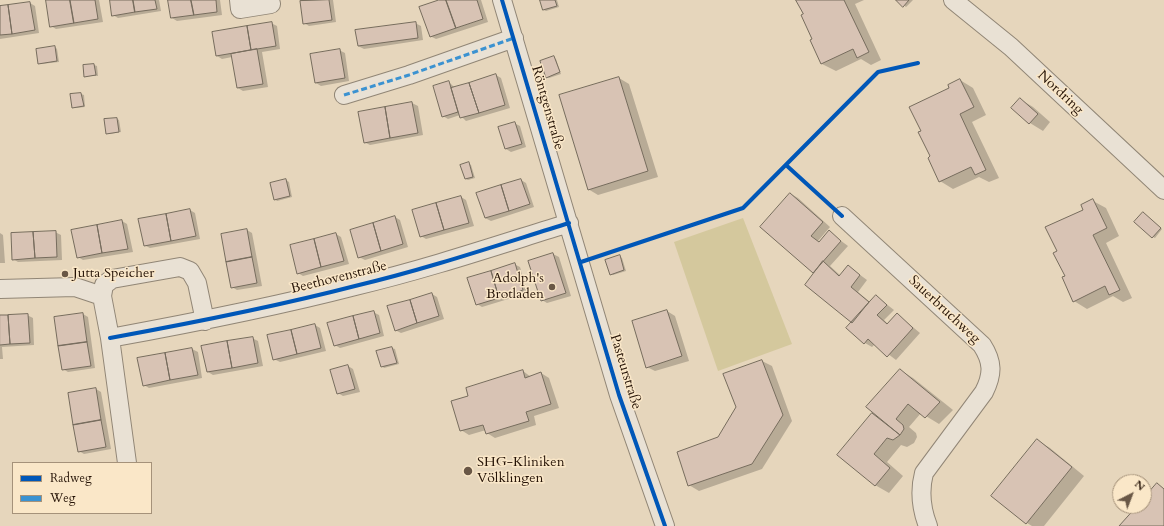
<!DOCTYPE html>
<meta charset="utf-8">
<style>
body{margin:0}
#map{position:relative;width:1164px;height:526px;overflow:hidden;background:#e6d6bc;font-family:Cardo,serif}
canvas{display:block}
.legend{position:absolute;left:12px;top:462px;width:140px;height:52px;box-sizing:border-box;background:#fae7c8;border:1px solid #a5927a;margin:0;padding:5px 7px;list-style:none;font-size:12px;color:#251306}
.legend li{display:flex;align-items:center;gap:8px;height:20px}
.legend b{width:20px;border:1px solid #a5927a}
.north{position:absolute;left:1112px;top:474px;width:40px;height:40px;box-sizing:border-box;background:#fae7c8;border:1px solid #a5927a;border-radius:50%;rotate:42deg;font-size:11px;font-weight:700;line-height:16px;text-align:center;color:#251306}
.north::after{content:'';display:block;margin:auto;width:14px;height:18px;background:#695746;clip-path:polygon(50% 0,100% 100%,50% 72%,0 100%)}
</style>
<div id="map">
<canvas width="1164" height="526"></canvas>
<ul class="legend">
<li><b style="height:5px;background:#0057b8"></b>Radweg</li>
<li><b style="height:5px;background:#3b92d1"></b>Weg</li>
</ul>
<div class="north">N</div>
</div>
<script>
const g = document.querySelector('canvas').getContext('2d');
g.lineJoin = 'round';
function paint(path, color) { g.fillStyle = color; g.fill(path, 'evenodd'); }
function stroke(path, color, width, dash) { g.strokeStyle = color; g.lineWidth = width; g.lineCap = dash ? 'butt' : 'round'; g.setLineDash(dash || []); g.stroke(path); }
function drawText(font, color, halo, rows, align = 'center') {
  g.font = font + ' Cardo,serif'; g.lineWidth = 3; g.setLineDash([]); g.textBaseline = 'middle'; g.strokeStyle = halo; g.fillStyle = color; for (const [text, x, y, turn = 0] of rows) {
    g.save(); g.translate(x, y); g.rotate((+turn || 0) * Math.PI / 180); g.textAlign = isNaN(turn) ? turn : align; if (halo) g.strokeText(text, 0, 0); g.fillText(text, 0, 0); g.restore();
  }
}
paint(new Path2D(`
 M743,218L792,344L718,371L674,242Z`), '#d4c89d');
paint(new Path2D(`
 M52,0H99L103,22L56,29L51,26Z
 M111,0H159L161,11L118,18L113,15Z
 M169,0H220L222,15L177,21L172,18Z
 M301,0H333L336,22L309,26L304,23Z
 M443,0H481L488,22L436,39L430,36Z
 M541,0H557L559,7L546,11L544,10Z
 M797,0H864L855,4L881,60L871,65L861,59L836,71L822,64L811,41L814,40Z
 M898,0H913L906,7Z
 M30,3L35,6L39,33L0,39V7Z
 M271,23L277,26L280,49L262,52L268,87L243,91L238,88L232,57L222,59L217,56Z
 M415,23L421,26L423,40L364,49L358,46Z
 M55,47L57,49L59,62L41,64L39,63Z
 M339,50L345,53L349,81L321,86L316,83Z
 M554,58L556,59L561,74L549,78L547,77Z
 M94,65L97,66L98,76H85L84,66Z
 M496,75L501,78L510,108L466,121L460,115L448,119L443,116L449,82L455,88Z
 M619,78L629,84L658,177L598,195L588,189Z
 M960,80L973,88L986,115L972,122L999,178L989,182L979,177L953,189L940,181L922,131L950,88Z
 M81,94L84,95L85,107L75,108L72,107Z
 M1020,99L1033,107L1050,122L1043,131L1030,123Z
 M412,103L418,106L423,135L370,145L364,142L359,113Z
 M117,119L119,120L121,132L109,134L107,133Z
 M514,123L520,126L526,147L511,152L506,149Z
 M468,163L471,165L475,178L468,180L466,179Z
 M286,180L289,182L292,197L277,201L275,199Z
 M521,180L526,183L534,207L491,221L485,218Z
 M791,194L798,198L830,227L818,241L820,242L829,232L848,246L830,266L841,276L848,266L867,280L858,292L870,302L876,296L894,310L884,320L888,324L897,314L920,333L896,360L875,344L872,347L865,343L853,323L813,272Z
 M461,197L466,200L474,226L426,239L421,236Z
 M1093,201L1106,208L1119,236L1106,243L1132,298L1123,302L1113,296L1087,309L1074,301L1058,252Z
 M190,210L195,213L200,239L150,248L144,245Z
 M1145,214L1162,229L1155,238L1153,237Z
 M395,217L400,220L408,247L365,260L359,257Z
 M122,221L127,224L133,252L83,260L78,257Z
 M247,230L252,233L262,286L237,290L232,287Z
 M55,232L61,235L62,260L18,262L13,259Z
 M0,233L3,235L5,263H0Z
 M336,234L341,237L349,264L303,276L298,273Z
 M553,254L559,257L571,296L547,303L542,300Z
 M619,256L622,258L626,271L613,275L611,274Z
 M514,264L520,267L528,293L482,307L477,304Z
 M432,294L437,297L444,319L401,333L395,330Z
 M667,311L675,316L689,361L655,371L647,367Z
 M373,312L379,315L384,336L340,348L335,345Z
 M83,314L88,317L95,368L68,372L63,369Z
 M27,315L33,318L34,345L2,347L3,359H0V316Z
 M315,325L320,328L326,351L280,362L274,359Z
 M252,338L258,341L263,366L213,375L208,372Z
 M392,348L395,349L399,364L384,368L382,366L378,352Z
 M192,349L198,352L202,378L149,388L144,385L139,359Z
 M762,361L772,366L792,421L762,469L699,491L689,485L719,438Z
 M348,366L353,369L360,392L343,396L338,393Z
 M900,370L913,378L953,410L939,424L921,413L909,427L916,433L917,437L914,443L907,447L901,445L887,462L903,476L889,493L875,485L838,455L874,413Z
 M523,371L531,377L541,373L549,378L559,408L534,416L536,425L495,438L487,433L486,430L469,435L461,430L469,397Z
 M96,389L101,392L111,449L84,454L79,451Z
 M1037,440L1050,448L1084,476L1044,526H1032L1027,523Z`), '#0003');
const building = new Path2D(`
 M46,0H70L74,23L50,27Z
 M70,0H95L98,19L74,23Z
 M110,0H133L135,12L112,16Z
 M133,0H155L157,9L135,12Z
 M168,0H191L194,15L171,18Z
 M191,0H216L217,12L194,15Z
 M329,0L332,20L303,24L300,1Z
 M439,0H446L456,28L430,37L419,7Z
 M446,0H477L483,19L456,28Z
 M540,0H555L557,6L543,10Z
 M796,0H844L869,52L857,58L853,49L821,64L810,40L812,39L801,15L803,14Z
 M896,0H909L903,7Z
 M30,2L35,30L12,34L8,5Z
 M8,5L12,34L0,35V6Z
 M272,22L276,46L251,50L247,26Z
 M416,22L418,38L358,46L355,30Z
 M247,26L251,50L216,56L212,32Z
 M55,46L57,61L38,64L36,49Z
 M257,49L263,84L237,88L231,54Z
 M340,49L345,78L315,83L310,54Z
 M554,56L560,72L546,78L540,61Z
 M94,64L96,75L84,77L83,65Z
 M496,74L505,105L479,113L469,83Z
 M619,77L648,171L588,190L559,95Z
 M960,79L974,107L960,114L986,170L975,175L971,167L939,182L928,158L930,156L918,132L921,131L909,107L949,88L948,85Z
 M449,81L458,112L442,117L433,86Z
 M469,83L479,113L460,118L451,88Z
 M81,93L84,106L72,108L70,94Z
 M1020,98L1038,114L1029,124L1011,108Z
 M412,102L418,133L390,138L385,107Z
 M385,107L390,138L364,143L358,112Z
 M117,118L119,132L106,134L104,119Z
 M515,122L522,144L505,149L498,127Z
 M469,162L473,177L465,179L460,165Z
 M286,179L290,196L274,200L270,183Z
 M521,179L530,204L509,211L501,185Z
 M501,185L509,211L485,218L476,193Z
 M790,193L823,222L811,236L819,242L829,230L841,241L813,273L760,227Z
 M461,196L469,223L444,230L436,203Z
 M1093,199L1107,228L1093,235L1120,290L1109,295L1105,286L1073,302L1062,277L1065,276L1053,253L1057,251L1045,227L1083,210L1081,205Z
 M436,203L444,230L420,237L412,210Z
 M190,209L196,236L171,241L166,214Z
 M1143,212L1161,228L1152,238L1134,222Z
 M166,214L171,241L144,246L138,219Z
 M395,216L403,244L381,251L373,223Z
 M122,220L128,249L102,253L97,225Z
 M373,223L381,251L358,258L350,230Z
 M97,225L102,253L77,258L71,230Z
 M247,229L252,257L226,262L221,234Z
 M56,231L57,257L35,258L33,232Z
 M33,232L35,258L12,260L11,233Z
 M336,233L344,261L321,267L314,239Z
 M314,239L321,267L297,274L290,245Z
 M553,253L566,293L541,301L528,261Z
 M620,255L624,270L610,275L605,260Z
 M252,257L257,283L231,288L226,262Z
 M823,261L839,276L848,265L860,275L851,287L869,302L852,323L805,285Z
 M515,263L523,290L499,298L491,271Z
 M491,271L499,298L476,305L467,278Z
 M432,293L439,316L417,323L410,300Z
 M876,295L887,305L877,315L887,324L897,313L913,328L887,357L868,339L864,344L846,328Z
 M410,300L417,323L395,331L387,306Z
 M667,310L682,356L646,368L632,321Z
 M374,311L380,333L359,339L353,316Z
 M83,313L87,342L58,346L54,317Z
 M28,314L30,343L10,344L8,315Z
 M0,315H8L10,344L0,345Z
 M353,316L359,339L334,346L327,323Z
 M315,324L321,348L297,354L291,330Z
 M291,330L297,354L273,360L267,335Z
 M253,337L258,363L232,368L227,341Z
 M227,341L232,368L207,372L201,346Z
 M87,342L91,366L62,370L58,346Z
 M392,347L397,363L381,367L376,351Z
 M192,348L198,375L170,380L165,353Z
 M165,353L170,380L143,386L137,358Z
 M762,360L783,415L752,464L688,486L677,452L718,437L736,407L723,374Z
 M348,365L355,389L337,394L330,370Z
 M900,369L940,402L925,418L908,404L896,419L903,425L904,429L900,435L866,407Z
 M523,370L525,378L541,372L551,404L526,412L529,421L486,434L483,425L460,431L451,401L468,396L466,388Z
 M96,388L101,420L73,425L68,393Z
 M872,413L900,435L893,440L887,438L874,454L890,468L875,486L837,455Z
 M101,420L106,447L78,452L73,425Z
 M1037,439L1072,467L1026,524L991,496Z
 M1157,483L1164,489V526H1119L1137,506H1144V498Z`);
paint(building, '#d8c3b4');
stroke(building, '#766c5d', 1);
const minor = new Path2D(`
 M239,0L240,9L271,4L270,0
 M502,0L619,395L665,526
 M953,0L1011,47L1164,190
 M344,95L409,75L514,38
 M842,216L982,345C993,362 993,374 984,392L924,473C919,492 921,508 928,526
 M0,289L75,287L102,296
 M110,338C192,323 274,307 355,286C427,269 498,245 569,223
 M127,463L110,338L102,296L104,285L112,279L180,267L190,271L197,283L205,321`);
stroke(minor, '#918676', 20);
stroke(minor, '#e9e1d4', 18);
stroke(new Path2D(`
 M344,95L409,75L514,38`), '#3b92d1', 3, [6, 3]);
stroke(new Path2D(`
 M502,0L619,395L665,526
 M786,165L842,216
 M581,262L743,208L878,72L918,63
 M110,338C192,323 274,307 355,286C427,269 498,245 569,223`), '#0057b8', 4);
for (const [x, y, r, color] of [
 [65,274,4,"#695746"],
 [552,287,4,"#695746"],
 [468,471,5,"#695746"]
]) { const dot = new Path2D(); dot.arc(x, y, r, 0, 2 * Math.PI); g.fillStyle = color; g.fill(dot); stroke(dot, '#fae7c8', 1.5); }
drawText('14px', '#251306', '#fae7c8', [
 ["Nordring",1060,93,43],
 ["Röntgenstraße",547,108,74],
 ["Beethovenstraße",339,278,-14],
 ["Sauerbruchweg",944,310,43],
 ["Pasteurstraße",625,372,73]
]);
drawText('14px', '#251306', '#fae7c8', [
 ["Jutta Speicher",73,274],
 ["Adolph's",544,279,"right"],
 ["Brotladen",544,295,"right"],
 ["SHG-Kliniken",477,463],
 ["Völklingen",477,479]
], 'left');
</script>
